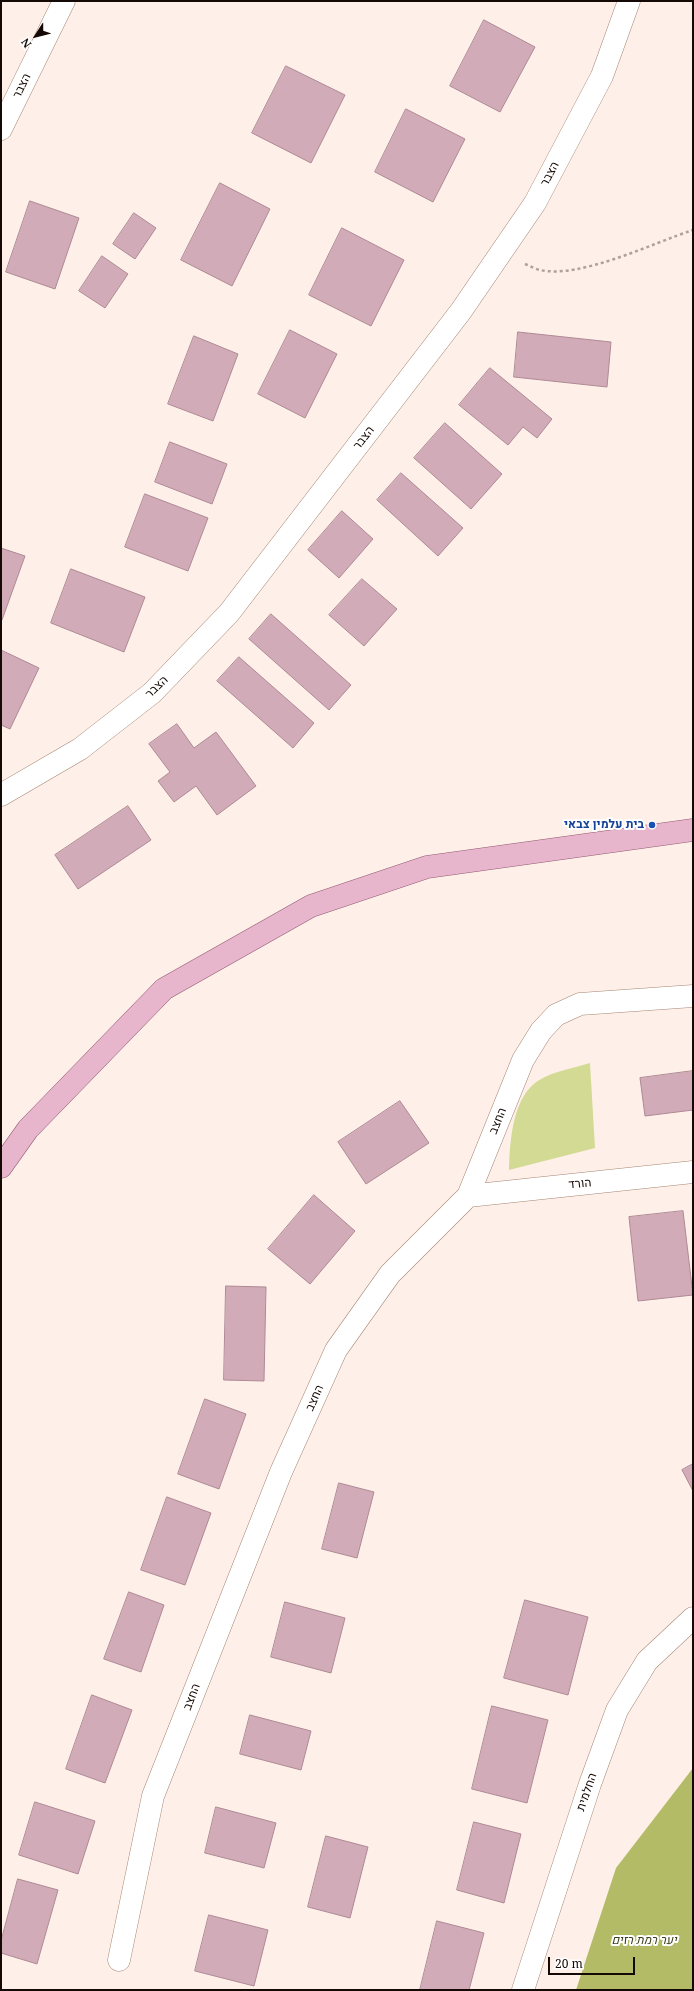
<!DOCTYPE html>
<meta charset="utf-8">
<style>
body{margin:0}
#map{position:relative;width:694px;height:1991px;overflow:hidden;background:#fef0e8;font-family:"Noto Serif",serif}
canvas{display:block}
.frame{position:absolute;inset:0;border:2px solid #140904;pointer-events:none}
.north{position:absolute;left:16px;top:16px;width:40px;height:40px;-webkit-text-stroke:3px #fff;paint-order:stroke;rotate:234deg;font-size:11px;font-weight:700;line-height:16px;text-align:center;color:#140904}
.north::after{content:'';display:block;margin:auto;width:14px;height:18px;background:#140904;clip-path:polygon(50% 0,100% 100%,50% 72%,0 100%)}
.scale{position:absolute;left:548px;top:1957px;width:87px;height:18px;box-sizing:border-box;border:2px solid #140904;border-top:0;padding-left:5px;font-size:12px;line-height:14px;white-space:nowrap;color:#140904;-webkit-text-stroke:3px #fff;paint-order:stroke}
</style>
<div id="map">
<canvas width="694" height="1991"></canvas>
<div class="frame"></div>
<div class="north">N</div>
<div class="scale">20 m</div>
</div>
<script>
const g = document.querySelector('canvas').getContext('2d');
g.lineJoin = 'round';
function paint(path, color) { g.fillStyle = color; g.fill(path, 'evenodd'); }
function stroke(path, color, width, dash) { g.strokeStyle = color; g.lineWidth = width; g.lineCap = dash ? 'butt' : 'round'; g.setLineDash(dash || []); g.stroke(path); }
function drawText(font, color, halo, rows, align = 'center') {
  g.font = font + ' "Noto Serif",Heebo,serif'; g.lineWidth = 4; g.setLineDash([]); g.textBaseline = 'middle'; g.strokeStyle = halo; g.fillStyle = color; for (const [text, x, y, turn = 0] of rows) {
    g.save(); g.translate(x, y); g.rotate((+turn || 0) * Math.PI / 180); g.textAlign = isNaN(turn) ? turn : align; if (halo) g.strokeText(text, 0, 0); g.fillText(text, 0, 0); g.restore();
  }
}
paint(new Path2D(`
 M590,1063L595,1148L509,1170C510,1141 512,1095 541,1079C555,1071 574,1068 590,1063Z`), '#d3da94');
paint(new Path2D(`
 M693,1768V1990H576L616,1868Z`), '#b3bb66');
const building = new Path2D(`
 M484,20L535,47L500,112L450,86Z
 M286,66L345,95L311,163L252,133Z
 M406,109L465,139L433,202L375,172Z
 M220,183L270,209L232,286L181,260Z
 M30,201L79,218L55,289L6,272Z
 M134,213L156,228L135,259L113,244Z
 M342,228L404,260L371,326L309,295Z
 M102,256L128,274L105,308L79,291Z
 M290,330L337,354L305,418L258,394Z
 M518,332L611,342L607,387L514,377Z
 M194,336L238,354L213,421L168,404Z
 M490,368L552,419L537,438L523,427L508,445L459,405Z
 M445,423L502,474L471,509L414,458Z
 M170,442L227,464L212,504L155,482Z
 M401,473L463,528L438,556L377,500Z
 M145,494L208,518L188,571L125,547Z
 M342,511L373,539L339,578L308,550Z
 M1,548L25,556L2,620L1,619Z
 M71,569L145,597L124,652L51,623Z
 M362,579L397,609L364,646L329,615Z
 M271,614L351,685L329,710L249,639Z
 M1,650L39,668L10,729L1,725Z
 M239,657L314,723L293,748L217,681Z
 M177,724L194,748L216,732L256,786L217,815L196,786L174,802L158,781L170,772L149,744Z
 M128,806L151,840L78,889L55,855Z
 M693,1071V1110L645,1116L640,1078Z
 M400,1101L429,1143L366,1184L338,1142Z
 M314,1195L355,1231L310,1284L268,1249Z
 M683,1211L693,1295L638,1301L629,1217Z
 M226,1286L266,1287L264,1381L224,1380Z
 M205,1399L246,1414L219,1489L178,1474Z
 M693,1464V1491L682,1470Z
 M339,1483L374,1492L357,1558L322,1549Z
 M167,1497L211,1513L185,1585L141,1570Z
 M129,1592L164,1605L141,1672L104,1659Z
 M525,1600L588,1617L568,1695L504,1678Z
 M285,1602L345,1618L331,1673L271,1657Z
 M92,1695L132,1710L105,1783L66,1769Z
 M492,1706L548,1720L527,1803L472,1789Z
 M250,1715L311,1731L301,1770L240,1754Z
 M35,1802L95,1821L78,1874L19,1855Z
 M216,1807L276,1823L264,1868L205,1853Z
 M474,1822L521,1834L504,1903L457,1890Z
 M326,1836L368,1847L350,1918L308,1907Z
 M18,1879L58,1890L37,1964L1,1953V1941Z
 M209,1915L268,1930L254,1986L195,1971Z
 M437,1921L484,1933L469,1990H420Z`);
paint(building, '#d1abb7');
stroke(building, '#ae8995', 1);
const minor = new Path2D(`
 M1,129L64,1
 M1,795L80,749L152,693L229,613L461,311L535,203L602,76L629,1
 M468,1196L693,1172
 M119,1960L153,1796L281,1472L336,1350L390,1274L468,1196L523,1060L541,1031L556,1015L580,1004L693,996
 M523,1990L590,1784L617,1710L647,1661L693,1618`);
const major = new Path2D(`
 M1,1167L28,1129L164,989L311,906L427,867L693,830`);
stroke(minor, '#a58674', 23);
stroke(major, '#935a71', 23);
stroke(new Path2D(`
 M525,264C530,266 535,269 540,270C580,279 653,243 693,230`), '#aea19a', 2.5, [3, 3]);
stroke(minor, '#fff', 22);
stroke(major, '#e7b6cd', 22);
for (const [x, y, r, color] of [
 [652,825,4,"#1a4fb4"]
]) { const dot = new Path2D(); dot.arc(x, y, r, 0, 2 * Math.PI); g.fillStyle = color; g.fill(dot); stroke(dot, '#fff', 1.5); }
drawText('12px', '#140904', '#fff', [
 ["הצבר",22,86,-64],
 ["הצבר",550,174,-62],
 ["הצבר",364,438,-52],
 ["הצבר",157,687,-44],
 ["החצב",498,1121,-68],
 ["הורד",580,1184,-6],
 ["החצב",315,1398,-66],
 ["החצב",192,1697,-69],
 ["החלמית",587,1792,-71]
]);
drawText('bold 12px', '#164399', '#fff', [
 ["בית עלמין צבאי",644,825]
], 'right');
drawText('italic 12px', '#3b3e1a', '#fff', [
 ["יער רמת רזים",644,1941]
]);
</script>
